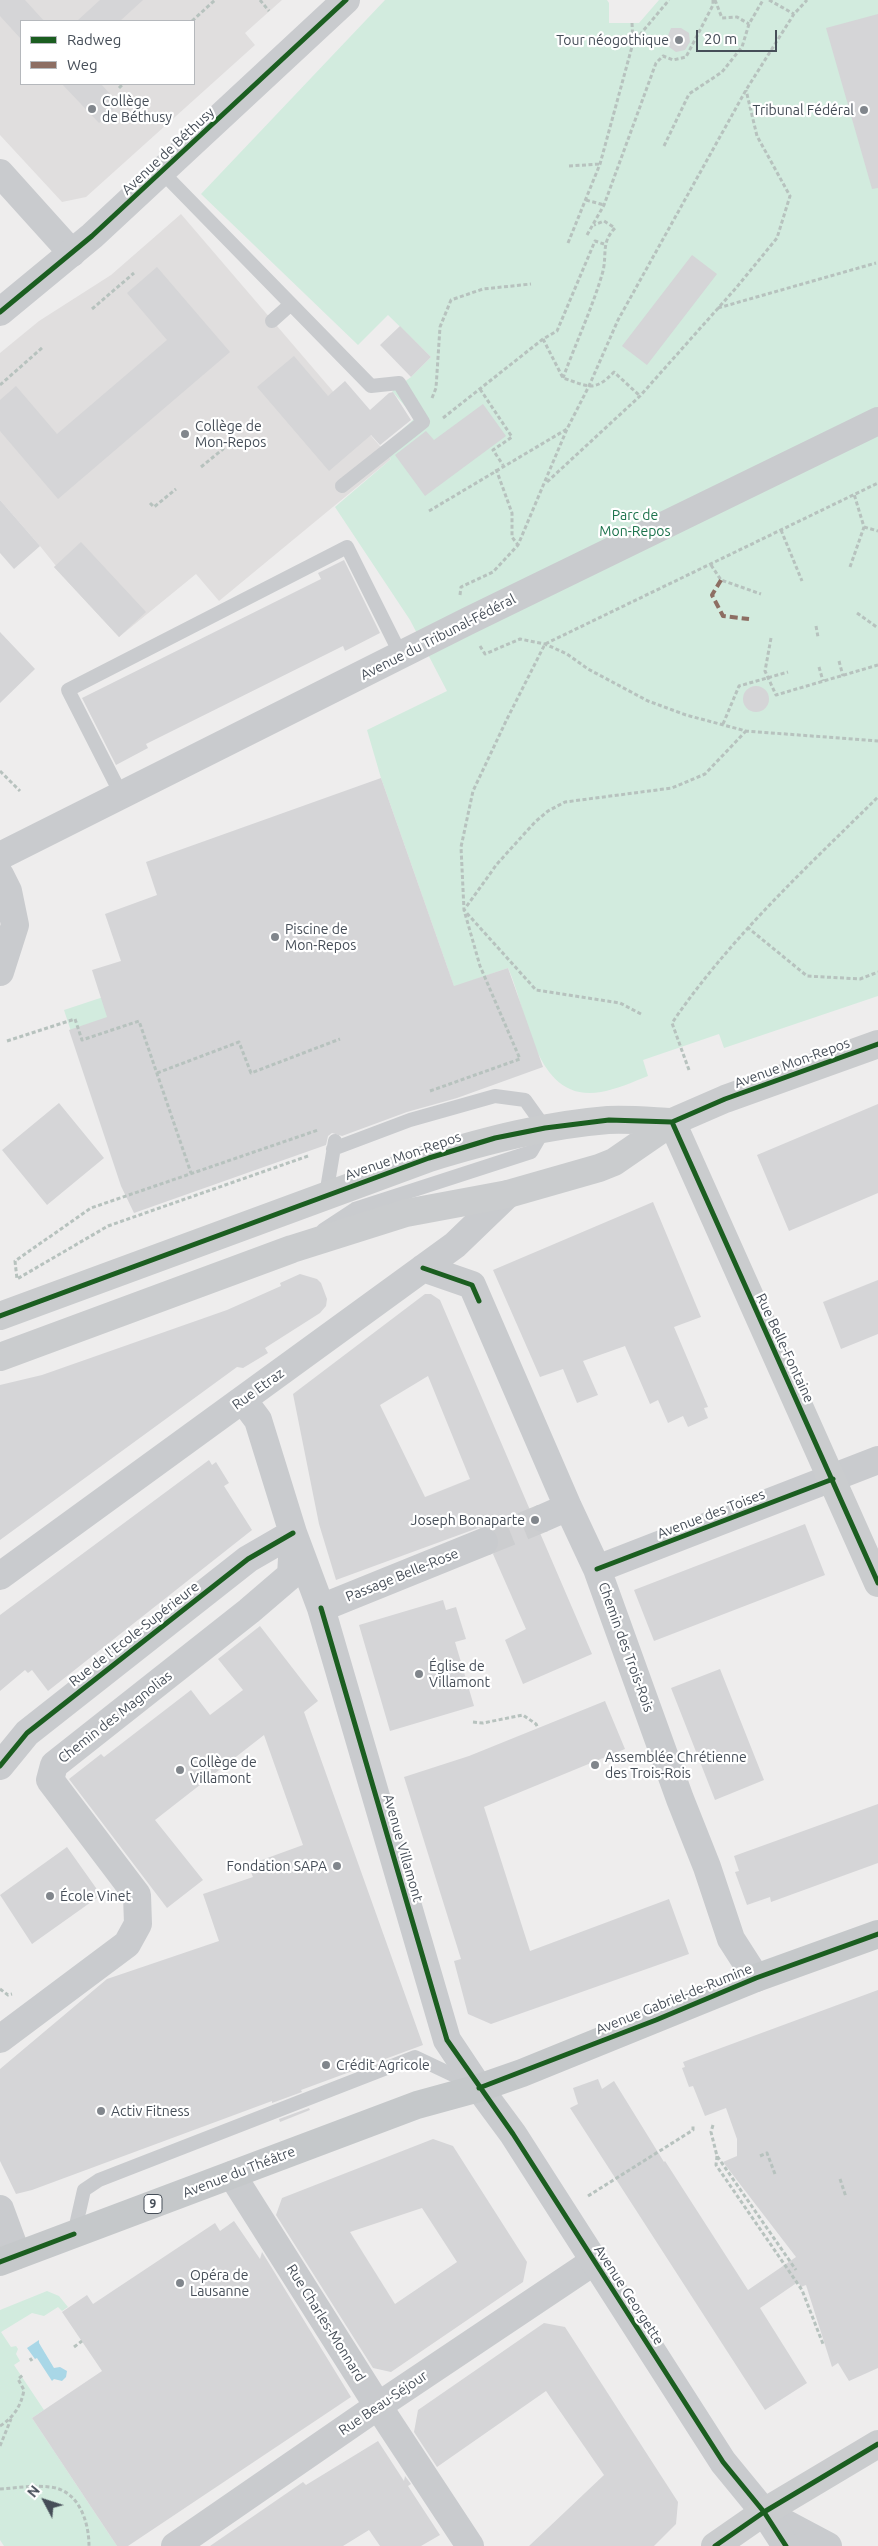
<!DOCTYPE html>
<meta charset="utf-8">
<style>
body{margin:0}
#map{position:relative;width:878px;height:2546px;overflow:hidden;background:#eeeded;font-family:Ubuntu,sans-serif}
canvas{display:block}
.legend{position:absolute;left:20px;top:20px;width:175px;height:65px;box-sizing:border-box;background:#fff;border:1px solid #b5b8bc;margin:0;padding:6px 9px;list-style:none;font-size:15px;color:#464e58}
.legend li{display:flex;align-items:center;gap:10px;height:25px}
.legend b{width:25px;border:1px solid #b5b8bc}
.north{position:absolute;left:20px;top:2476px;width:50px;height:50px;-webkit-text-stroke:4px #fff;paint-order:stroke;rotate:310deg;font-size:14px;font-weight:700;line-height:20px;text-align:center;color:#464e58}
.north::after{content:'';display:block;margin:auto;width:18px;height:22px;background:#464e58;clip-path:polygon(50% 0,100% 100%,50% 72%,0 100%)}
.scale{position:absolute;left:696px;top:30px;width:81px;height:22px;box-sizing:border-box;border:2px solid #464e58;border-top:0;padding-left:6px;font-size:15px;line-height:18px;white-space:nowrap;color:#464e58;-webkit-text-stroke:4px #fff;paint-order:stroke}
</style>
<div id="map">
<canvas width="878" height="2546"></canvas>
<ul class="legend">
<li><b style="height:6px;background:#1b5e20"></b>Radweg</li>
<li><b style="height:6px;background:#8d6e63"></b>Weg</li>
</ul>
<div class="north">N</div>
<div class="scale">20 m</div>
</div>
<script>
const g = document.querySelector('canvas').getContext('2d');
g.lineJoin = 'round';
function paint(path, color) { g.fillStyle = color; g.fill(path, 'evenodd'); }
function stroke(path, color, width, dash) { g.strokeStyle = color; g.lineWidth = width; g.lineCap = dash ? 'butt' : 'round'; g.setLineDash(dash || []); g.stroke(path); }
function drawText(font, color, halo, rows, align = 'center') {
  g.font = font + ' Ubuntu,sans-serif'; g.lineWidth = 4.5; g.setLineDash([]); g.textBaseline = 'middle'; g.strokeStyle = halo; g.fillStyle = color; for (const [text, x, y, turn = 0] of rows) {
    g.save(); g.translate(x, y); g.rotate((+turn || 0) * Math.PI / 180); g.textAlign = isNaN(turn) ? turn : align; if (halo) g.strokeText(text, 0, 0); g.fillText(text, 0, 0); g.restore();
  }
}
paint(new Path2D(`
 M0,0H282L245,33L255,45L86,197L62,202L0,135ZM21,21H194V84H21Z
 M181,214L391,459L219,601L196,574L119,637L54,567L56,566L40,546L0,500V353L39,321L111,275Z`), '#e0dede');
paint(new Path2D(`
 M385,0H607L609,3V23H639L659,0H878V996L724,1048L719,1034L643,1060L648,1076C633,1082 617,1089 601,1092C534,1104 528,1011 508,968L468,982L494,1060L222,1153L186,1140L144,1154L151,1177L122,1187L64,1010L215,960L237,1025L232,1027L236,1039L230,1041L243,1077L341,1043L338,1033L456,992L381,778L367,730L447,691L410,620L335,507L391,459L382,448L415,418L392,391L411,377L431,357L388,315L358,345L201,194Z
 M47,2291L59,2296L68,2307L62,2311L58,2307L44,2316L32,2313L1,2332L11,2347L16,2346L18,2349L16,2354L20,2361L14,2365L44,2410L32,2418L117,2546H4L0,2540V2310Z`), '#d2ebde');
paint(new Path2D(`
 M39,2340V2343L54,2368L60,2367L67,2371L66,2377L62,2381L54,2379L52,2381L37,2358L35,2359L27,2348Z`), '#a9d7e7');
paint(new Path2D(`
 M0,0H25L44,21H21V39L0,16Z
 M100,0H143L120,21H77Z
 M878,14V188L872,189L826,28Z
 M671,28H681L689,33L690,42L685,50L676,52L669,47L667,38Z
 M62,84H101L119,104L99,123Z
 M692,255L717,274L647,365L622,346Z
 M157,267L230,352L58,499L0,431V400L16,386L57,434L167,340L127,293Z
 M400,326L431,357L411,377L380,345Z
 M294,356L328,396L345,381L370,410L389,393L393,392L411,420L380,445L371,435L329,471L257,387Z
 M483,404L506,436L425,496L395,455L426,431L434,440Z
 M0,500L40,546L14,569L0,553Z
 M81,542L146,612L119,637L54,567Z
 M344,560L380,633L345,651L343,646L146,744L148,748L116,765L82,698L321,579L318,573Z
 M0,632L35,669L0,703Z
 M743 699a13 13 0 1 1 26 0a13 13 0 1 1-26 0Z
 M381,778L454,986L508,968L543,1067L457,1098L407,1112L342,1136L332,1133L328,1136L326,1145L134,1213L121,1186L69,1030L107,1017L92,970L121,961L105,914L157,895L146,862Z
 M59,1103L104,1158L47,1205L2,1150Z
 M878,1104V1193L789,1231L757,1155Z
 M653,1202L701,1317L674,1327L708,1407L704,1408L708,1418L688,1427L683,1416L668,1423L658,1400L650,1404L625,1346L583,1361L598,1395L577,1403L563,1369L540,1377L493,1270Z
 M300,1274L317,1279L321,1283L327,1299L326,1306L320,1313L265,1348L268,1353L243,1368L237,1367L0,1540V1385L42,1375L227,1310L281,1286L280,1283Z
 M878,1280V1334L841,1349L823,1302Z
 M425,1294H431L440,1300L530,1510L529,1524L533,1530L540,1533L592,1654L523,1684L505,1640L526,1629L493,1554L499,1544L498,1536L494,1530L487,1527L478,1528L336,1580L319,1524L293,1394ZM428,1376L470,1479L425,1497L380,1405Z
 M209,1460L212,1465L216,1462L229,1483L224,1486L252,1530L48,1691L32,1670L28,1673L25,1670L0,1691V1615Z
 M805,1524L825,1575L654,1641L634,1590Z
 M443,1600L446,1610L456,1607L466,1639L455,1642L474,1706L390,1731L359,1625Z
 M260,1626L318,1701L304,1712L423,2045L301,2090L302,2092L272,2103V2101L32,2190L16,2194L0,2161V2069L107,1979L219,1941L203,1894L253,1877L248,1865L303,1845L264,1735L155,1820L203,1880L167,1908L69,1779L101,1754L104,1757L191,1690L210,1715L243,1690L218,1659Z
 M720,1669L764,1780L715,1800L671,1688Z
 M605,1701L625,1749L484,1807L530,1951L669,1899L689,1954L491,2024L468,2014L454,1961L461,1959L404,1777L469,1756Z
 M878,1804V1863L771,1902L770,1897L747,1905L735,1872L739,1871L734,1856Z
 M67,1847L101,1895L32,1944L0,1895Z
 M878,1990V2368L849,2381L838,2363L832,2367L806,2285L801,2287L798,2282L760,2308L807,2383L765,2410L570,2108L578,2104L573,2088L598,2079L602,2089L614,2081L664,2162L665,2161L748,2290L796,2257L723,2162L737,2156V2139L726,2108L705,2116L693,2086L689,2087L682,2068L685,2067L683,2062Z
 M309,2108L310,2110L280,2122L279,2119Z
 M433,2139L453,2146L527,2262L523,2282L391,2372L373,2368L276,2215L282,2198ZM422,2208L457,2262L395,2304L350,2232Z
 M234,2221L260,2259L262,2252L351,2397L128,2546H117L32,2418L102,2371L62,2312L87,2295L93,2304L215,2223L220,2231Z
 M544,2323L565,2327L678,2502L676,2524L654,2546H529L604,2475L546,2391L437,2467L414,2432L418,2410Z
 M378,2441L404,2481L405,2476L411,2484L408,2486L440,2535L421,2546H380L369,2530L343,2546H210L303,2482L306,2485Z`), '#d5d5d7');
stroke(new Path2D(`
 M484,1542L543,1518`), '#cccdcf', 28, [28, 14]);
stroke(new Path2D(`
 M260,0L269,11
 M715,0L722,18L737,17L749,24
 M769,0L794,14
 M192,21L215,0
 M632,23L633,42
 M119,88L123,84
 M664,146L689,94L722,72L742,47L749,24L763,0
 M569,166L600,164
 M586,200L604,205
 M587,235L604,205L656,63L663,56L673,60L686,57L713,5V0
 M568,243L600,164L633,43L669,0
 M718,308L876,263
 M92,309L134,273
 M543,339L563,378C588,386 594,393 614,372L640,396
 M563,378C575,345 594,304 603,271C607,254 601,242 615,228L604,221L594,225
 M0,385L43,347
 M480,389L512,437L493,450L503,465
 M432,398L436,388L440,327L451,300L483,289L531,284
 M443,418L543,339L557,331L595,241L604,244
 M201,467L223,449L218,444
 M496,469L512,513V537L518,545
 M547,482L640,396L736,288L777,238L790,196L757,136L746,90
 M150,503L154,507L176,489
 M429,511L567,429
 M864,527L878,531
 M781,530L802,581
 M711,565L721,580L761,594
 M850,567L864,527L854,494
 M460,595L461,587L493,572L518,545L567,429L589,386L618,320L746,90L794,14L807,0
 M857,613L878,628
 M816,626L818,637
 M771,638L765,671L776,695L878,665
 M480,646L485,654L520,639L545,644L567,654L588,669L648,701L686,715L746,731L878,741
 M839,661L843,676
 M819,667L823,681
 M723,724L739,686L788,672
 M0,771L20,791
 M747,927L807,976L860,979L878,972
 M641,1014L620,1003L536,990L464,910L497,864L535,822L548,811L565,802L672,788L705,774L746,731
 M7,1041L75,1019L82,1040L139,1021L191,1173
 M689,1070L672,1023C730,938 805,869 878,797
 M157,1073L239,1042L251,1073L340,1039
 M430,1091L520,1059L480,966L464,910L461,847L473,791L507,719L545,644L878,483
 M308,1156L108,1226L17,1279L15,1261L91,1208L318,1130
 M473,1722L483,1723L523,1715L536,1724L538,1728
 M0,1989L8,1995L12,1994
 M713,2125L711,2132L717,2156L796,2270
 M717,2156L716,2165L802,2290L823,2344
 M760,2156L767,2153L775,2174
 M840,2179L846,2197
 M588,2196L693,2130V2125
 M74,2347L82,2341
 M30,2358L32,2361
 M0,2426C14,2417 21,2406 24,2390L18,2379L23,2375
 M0,2446L11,2419
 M0,2489C16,2488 34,2485 50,2487C79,2490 89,2522 89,2546`), '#b7c2be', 3, [4, 2.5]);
stroke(new Path2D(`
 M162,172L371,386L399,383L423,422L342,486
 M272,321L291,304
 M122,796L68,690L347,547L401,655
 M326,1195L335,1141
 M323,1230L355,1209L531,1152L545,1128L525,1100L495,1096L410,1120L333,1149
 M74,2234L84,2190L99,2180L415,2057L472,2084`), '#c9cbce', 14);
stroke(new Path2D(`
 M0,173L72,253
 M0,856L468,621L878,421
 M0,875L8,891L15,925L0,972
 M423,1268L472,1285L568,1507L597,1569L680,1799L707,1867L731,1939L756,1978
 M243,1400L258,1420L293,1533L321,1608L447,2040L479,2088
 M543,1518L568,1507
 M597,1569L878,1460
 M0,1576L455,1245L508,1194
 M321,1608L484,1542
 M0,1766L27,1733L248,1559L293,1533
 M0,2039L127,1944L138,1924L137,1895L50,1780L54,1765L249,1611L291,1575L293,1542
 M232,2175L378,2406L470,2546
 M0,2209L17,2255
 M764,2512L828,2546
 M175,2546L378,2406L593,2262`), '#c9cbce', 28);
stroke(new Path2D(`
 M0,312L92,236L346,0
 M479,2088L513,2134L723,2462L764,2512L786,2546`), '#c9cbce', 28);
stroke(new Path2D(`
 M672,1122L878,1583
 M0,1316L429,1158C488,1140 546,1125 608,1120C629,1119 651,1121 672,1122
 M0,1357L292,1249L406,1213L508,1194L599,1168L614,1162L672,1122L725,1099L878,1044
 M715,2546L764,2512L878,2444`), '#caccce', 28);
stroke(new Path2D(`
 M0,2262L417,2105L479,2088L522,2073L756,1978L878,1934`), '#c5c8ca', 28);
stroke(new Path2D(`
 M721,580L712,595L723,616L749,619`), '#8d6e63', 4, [8, 4]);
stroke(new Path2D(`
 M0,312L92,236L346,0
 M672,1122L878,1583
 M423,1268L472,1285L479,1301
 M0,1316L429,1158L495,1138L545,1128L609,1120L672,1122L725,1099L878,1044
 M597,1569L833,1479
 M321,1608L447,2040L513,2134L723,2462L764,2512L786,2546
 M0,1766L27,1733L248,1559L293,1533
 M479,2088L656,2020L756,1978L878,1934
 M0,2262L74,2234
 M715,2546L764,2512L878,2444`), '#1b5e20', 5);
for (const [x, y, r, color] of [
 [679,40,5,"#81868c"],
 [92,109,5,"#81868c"],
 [864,110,5,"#81868c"],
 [185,434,5,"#81868c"],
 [275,937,5,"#81868c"],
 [535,1520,5,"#81868c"],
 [419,1674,5,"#81868c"],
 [595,1765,5,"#81868c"],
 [180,1770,5,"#81868c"],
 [337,1866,5,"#81868c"],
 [50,1896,5,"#81868c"],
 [326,2065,5,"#81868c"],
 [101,2111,5,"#81868c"],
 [180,2283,5,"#81868c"]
]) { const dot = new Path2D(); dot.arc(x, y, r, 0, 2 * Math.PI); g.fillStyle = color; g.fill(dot); stroke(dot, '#fff', 2); }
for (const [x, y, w] of [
 [153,2204,18]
]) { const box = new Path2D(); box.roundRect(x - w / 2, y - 9.5, w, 19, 4); g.fillStyle = '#fff'; g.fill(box); stroke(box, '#464e58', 1); }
drawText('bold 12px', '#464e58', null, [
 ["9",153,2204]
]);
drawText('14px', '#464e58', '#fff', [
 ["Tour néogothique",669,40,"right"],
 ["Collège",102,101],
 ["de Béthusy",102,117],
 ["Tribunal Fédéral",854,110,"right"],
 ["Collège de",195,426],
 ["Mon-Repos",195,442],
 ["Piscine de",285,929],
 ["Mon-Repos",285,945],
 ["Joseph Bonaparte",525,1520,"right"],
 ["Église de",429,1666],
 ["Villamont",429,1682],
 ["Assemblée Chrétienne",605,1757],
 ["des Trois-Rois",605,1773],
 ["Collège de",190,1762],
 ["Villamont",190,1778],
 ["Fondation SAPA",327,1866,"right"],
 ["École Vinet",60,1896],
 ["Crédit Agricole",336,2065],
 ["Activ Fitness",111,2111],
 ["Opéra de",190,2275],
 ["Lausanne",190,2291]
], 'left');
drawText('14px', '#464e58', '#fff', [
 ["Avenue de Béthusy",168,151,-43],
 ["Avenue du Tribunal-Fédéral",438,637,-27],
 ["Avenue Mon-Repos",792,1063,-20],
 ["Avenue Mon-Repos",403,1156,-19],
 ["Rue Belle-Fontaine",785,1348,65],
 ["Rue Etraz",258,1389,-36],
 ["Avenue des Toises",711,1514,-21],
 ["Passage Belle-Rose",402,1575,-22],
 ["Rue de l'Ecole-Supérieure",134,1634,-38],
 ["Chemin des Trois-Rois",626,1647,70],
 ["Chemin des Magnolias",115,1717,-38],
 ["Avenue Villamont",403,1848,74],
 ["Avenue Gabriel-de-Rumine",674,1999,-22],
 ["Avenue du Théâtre",239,2172,-21],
 ["Avenue Georgette",629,2295,57],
 ["Rue Charles-Monnard",326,2323,58],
 ["Rue Beau-Séjour",383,2403,-34]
]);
drawText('14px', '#1d734d', '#fff', [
 ["Parc de",635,515],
 ["Mon-Repos",635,531]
]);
</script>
